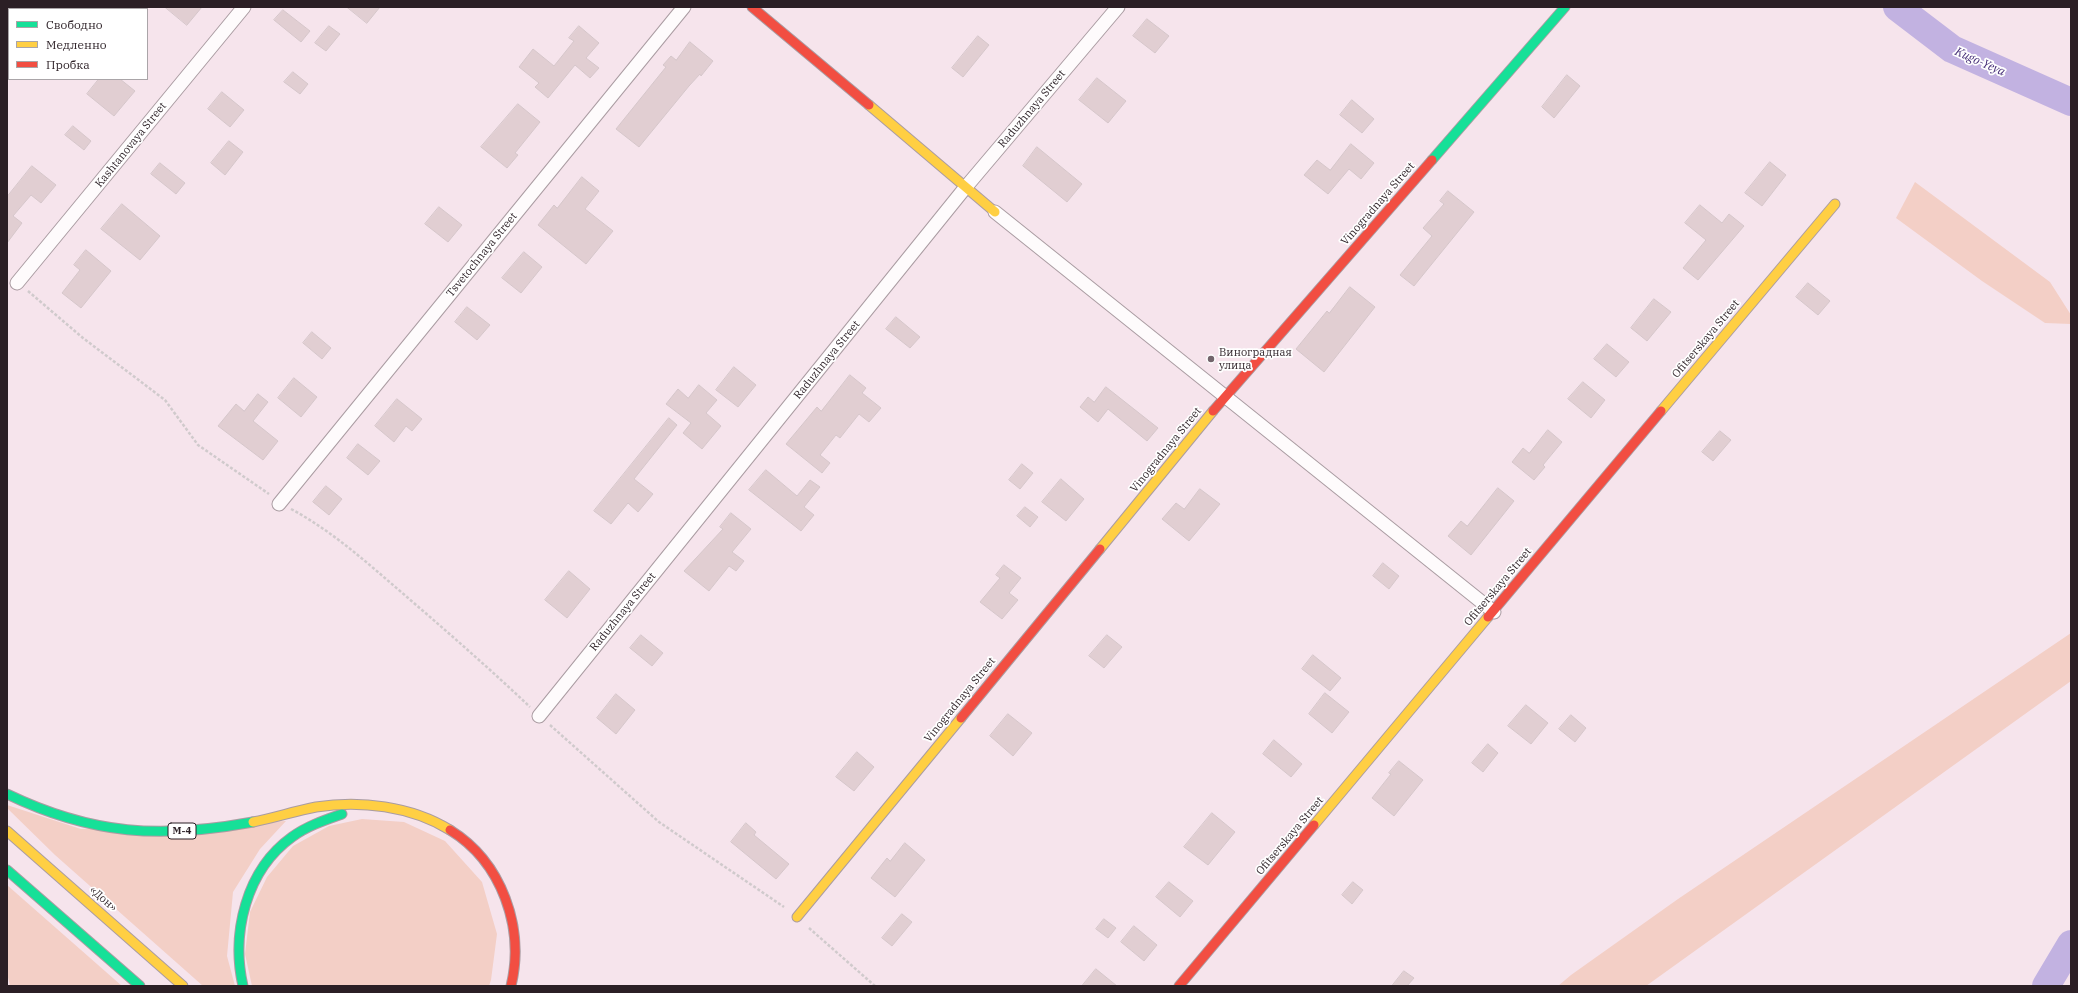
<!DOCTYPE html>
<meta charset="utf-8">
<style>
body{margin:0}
#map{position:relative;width:2078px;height:993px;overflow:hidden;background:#f6e4ec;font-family:"IBM Plex Serif",serif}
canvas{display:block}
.frame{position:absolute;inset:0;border:8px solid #2b1f25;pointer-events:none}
.legend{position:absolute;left:8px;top:8px;width:140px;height:72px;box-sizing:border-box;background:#fff;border:1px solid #aaa5a8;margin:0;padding:5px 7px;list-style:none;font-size:12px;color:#2b1f25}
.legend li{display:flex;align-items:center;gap:8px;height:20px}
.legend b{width:20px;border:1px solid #aaa5a8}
</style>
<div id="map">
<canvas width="2078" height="993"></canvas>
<div class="frame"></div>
<ul class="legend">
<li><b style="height:5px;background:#16e098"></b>Свободно</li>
<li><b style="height:5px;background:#ffcf43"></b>Медленно</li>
<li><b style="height:5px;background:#f24e42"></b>Пробка</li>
</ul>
</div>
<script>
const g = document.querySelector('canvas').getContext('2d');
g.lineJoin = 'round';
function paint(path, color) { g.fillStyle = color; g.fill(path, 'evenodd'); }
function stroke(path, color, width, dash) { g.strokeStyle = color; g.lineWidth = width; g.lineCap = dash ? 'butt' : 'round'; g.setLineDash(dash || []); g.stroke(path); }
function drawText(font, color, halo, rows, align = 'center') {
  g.font = font + ' "IBM Plex Serif",serif'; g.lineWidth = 3.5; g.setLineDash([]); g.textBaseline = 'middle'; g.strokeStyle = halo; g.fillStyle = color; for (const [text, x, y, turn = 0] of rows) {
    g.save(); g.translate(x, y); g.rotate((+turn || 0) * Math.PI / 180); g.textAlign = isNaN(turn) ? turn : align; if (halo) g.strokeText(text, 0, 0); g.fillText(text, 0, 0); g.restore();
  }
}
paint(new Path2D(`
 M1915,182L2050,282L2071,315V324L2045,323L1982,281L1896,218Z
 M2071,633V681L1646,986H1558L1571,975L1678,899Z
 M7,805L81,829L286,821L260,849L233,892L227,956L235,986H203L55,855L7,808Z
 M362,819L404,822L445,841L482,882L497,934L491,980L489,986H252L245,954L250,912L267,877L293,846L329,826Z
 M7,885L122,986H10L7,973Z`), '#f3cfc6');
stroke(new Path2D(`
 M1897,7L1952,49L2071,102
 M2046,986L2071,944`), '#c2b2e1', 28);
const building = new Path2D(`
 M165,7H202L187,25Z
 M347,7H380L367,23Z
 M283,10L310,31L301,42L274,20Z
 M1147,19L1169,36L1155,53L1133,36Z
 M329,26L340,34L326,51L315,43Z
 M579,26L599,43L586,58L599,68L590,78L575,65L548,98L535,87L539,83L519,67L533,49L554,66L574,41L569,38Z
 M978,36L989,45L963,77L952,68Z
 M690,42L713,61L701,76L700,74L689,86L639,147L616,129L666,67L663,65L671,56L676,60Z
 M293,72L308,84L300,94L284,82Z
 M1567,75L1580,86L1554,118L1542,107Z
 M1097,78L1126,101L1108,123L1079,100Z
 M99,79H120L135,91L114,116L87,94Z
 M222,92L244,110L230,127L208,109Z
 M1352,100L1374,119L1362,133L1340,115Z
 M518,104L540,122L515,153L518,155L507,168L481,147Z
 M73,126L91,141L84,150L65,135Z
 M229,141L243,152L225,175L211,163Z
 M1351,144L1374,163L1361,179L1349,169L1328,194L1304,175L1317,160L1330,170Z
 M1037,147L1082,184L1067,202L1023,166Z
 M1770,162L1786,175L1762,206L1745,193Z
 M160,163L185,183L176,194L151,174Z
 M32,166L56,185L41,203L31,195L13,216L22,223L7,243V197Z
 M582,177L599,191L585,209L613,231L586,264L538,225L554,205L557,208Z
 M1448,191L1474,212L1414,286L1400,275L1432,236L1423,228L1444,204L1440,201Z
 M122,204L160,236L140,260L101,229Z
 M1700,205L1722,223L1729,214L1744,226L1698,280L1683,268L1706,240L1685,223Z
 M439,207L462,225L448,242L425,224Z
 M86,250L111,271L81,308L62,293L80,270L74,265Z
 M524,252L542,267L521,293L502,278Z
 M1808,283L1830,301L1818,315L1796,297Z
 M1350,287L1375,307L1324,372L1296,349L1327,311L1329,313Z
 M1654,299L1671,312L1647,341L1631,328Z
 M467,307L490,325L477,340L455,322Z
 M896,317L920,337L910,348L886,329Z
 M312,332L331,348L322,359L303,343Z
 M1607,344L1629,362L1616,377L1594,359Z
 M734,367L756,385L738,407L716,390Z
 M850,375L866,388L862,393L881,408L869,422L859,414L840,438L836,435L820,455L830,463L822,473L786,444L817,407L821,411Z
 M294,378L317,397L301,417L278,398Z
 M1583,382L1605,400L1591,418L1568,399Z
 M699,385L717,400L706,413L721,426L702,449L683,433L691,423L666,404L678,389L688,398Z
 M1106,387L1158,428L1147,441L1108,409L1098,422L1080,407L1088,397L1094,402Z
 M258,394L268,402L253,421L278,441L263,460L218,426L236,404L244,411Z
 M397,399L422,419L412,431L406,426L394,442L375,426Z
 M669,418L677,425L634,479L653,494L638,512L628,503L611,524L594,511Z
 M1548,430L1562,442L1543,465L1545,467L1534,480L1512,462L1523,448L1529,453Z
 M1720,431L1731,440L1713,461L1702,452Z
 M358,444L380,461L368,475L347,458Z
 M1022,464L1033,473L1020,489L1009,480Z
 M766,470L797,496L810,480L820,487L804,507L814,515L801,531L749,490Z
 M1061,479L1084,499L1066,521L1042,502Z
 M326,486L342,499L329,515L313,502Z
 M1498,488L1514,501L1471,555L1448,536L1461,521L1467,526Z
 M1200,489L1220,504L1189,541L1162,519L1176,503L1184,509Z
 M1025,507L1038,517L1030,527L1017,516Z
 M731,513L751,529L732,552L744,561L736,571L729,566L709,591L684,571L723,529L720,527Z
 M1383,563L1399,576L1389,589L1373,576Z
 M1004,565L1021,578L1009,593L1018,600L1002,619L980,602L1000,578L996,575Z
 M569,571L590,589L567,618L545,600Z
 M641,635L663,653L652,666L630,648Z
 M1107,635L1122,647L1104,668L1089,656Z
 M1313,655L1341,678L1330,691L1302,669Z
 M1325,693L1349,712L1332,733L1309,714Z
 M616,694L635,710L616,734L597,718Z
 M1526,705L1548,723L1531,744L1508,726Z
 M1008,714L1032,733L1013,756L990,736Z
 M1571,715L1586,728L1575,742L1559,729Z
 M1274,740L1302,764L1291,777L1263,754Z
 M1488,744L1498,753L1483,772L1472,763Z
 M857,752L874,767L854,791L836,777Z
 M1399,761L1423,780L1394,816L1372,798L1391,774L1389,773Z
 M1212,813L1235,832L1208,865L1184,847Z
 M746,823L756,832L754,835L789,864L776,879L731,842Z
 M905,843L925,860L895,897L871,878L887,858L890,861Z
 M1169,882L1193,901L1180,917L1156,897Z
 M1353,882L1363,890L1352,904L1342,895Z
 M902,914L912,922L892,946L882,938Z
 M1104,919L1116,928L1108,938L1096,929Z
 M1134,926L1157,945L1144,961L1121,942Z
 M1096,969L1117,986H1082Z
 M1404,971L1414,978L1407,986H1392Z`);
paint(building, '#e1ced2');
stroke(building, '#d5c6ca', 1);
const street = new Path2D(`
 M995,212L1494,612
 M17,283L244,7
 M279,504L684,7
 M539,716L965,188L1118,7`);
const fast = new Path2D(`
 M1432,160L1565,7
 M7,794C92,835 161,839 253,822
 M7,870L140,986
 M243,986C231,933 246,870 292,837C307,826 325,820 342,814`);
const slow = new Path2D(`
 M869,105L995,212
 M1661,411L1835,204
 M1100,549L1213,411
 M253,822C274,818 295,811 316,807C360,800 411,806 450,830
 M1314,825L1488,617
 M7,831L183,986
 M797,917L961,718`);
const jam = new Path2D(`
 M752,7L869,105
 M1213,411L1432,160
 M1488,617L1661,411
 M961,718L1100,549
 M450,830C502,862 525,928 511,986
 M1179,986L1314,825`);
stroke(street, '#aa9ca2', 15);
stroke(fast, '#aa9ca2', 11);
stroke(slow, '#aa9ca2', 11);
stroke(jam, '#aa9ca2', 11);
stroke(new Path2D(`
 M28,291L83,338L165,400L198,445L269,494
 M291,509C332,531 365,561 400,591C444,629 488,667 530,707
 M550,725L659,822L784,907
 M809,928L875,986`), '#d0cacc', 2.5, [3, 2]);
stroke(street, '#fefbfc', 13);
stroke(fast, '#16e098', 9);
stroke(slow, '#ffcf43', 9);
stroke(jam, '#f24e42', 9);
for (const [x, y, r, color] of [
 [1211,359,4,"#72646b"]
]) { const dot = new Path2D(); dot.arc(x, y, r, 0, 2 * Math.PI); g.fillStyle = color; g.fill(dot); stroke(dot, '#fff', 1.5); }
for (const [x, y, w] of [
 [182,831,28]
]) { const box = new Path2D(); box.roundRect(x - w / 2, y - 8, w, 16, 3); g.fillStyle = '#fff'; g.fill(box); stroke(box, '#2b1f25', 1); }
drawText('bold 10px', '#2b1f25', null, [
 ["М-4",182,831]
]);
drawText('11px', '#2b1f25', '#fff', [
 ["Raduzhnaya Street",1032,109,-50],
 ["Kashtanovaya Street",131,145,-51],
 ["Vinogradnaya Street",1378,204,-49],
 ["Tsvetochnaya Street",482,255,-51],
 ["Ofitserskaya Street",1706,339,-50],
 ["Raduzhnaya Street",827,360,-51],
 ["Vinogradnaya Street",1166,450,-51],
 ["Ofitserskaya Street",1498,587,-50],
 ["Raduzhnaya Street",623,612,-51],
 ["Vinogradnaya Street",960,700,-51],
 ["Ofitserskaya Street",1290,836,-50],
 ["«Дон»",103,899,41]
]);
drawText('11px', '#2b1f25', '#fff', [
 ["Виноградная",1219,353],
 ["улица",1219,366]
], 'left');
drawText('italic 12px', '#442c76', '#fff', [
 ["Kugo-Yeya",1980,62,24]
]);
</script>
